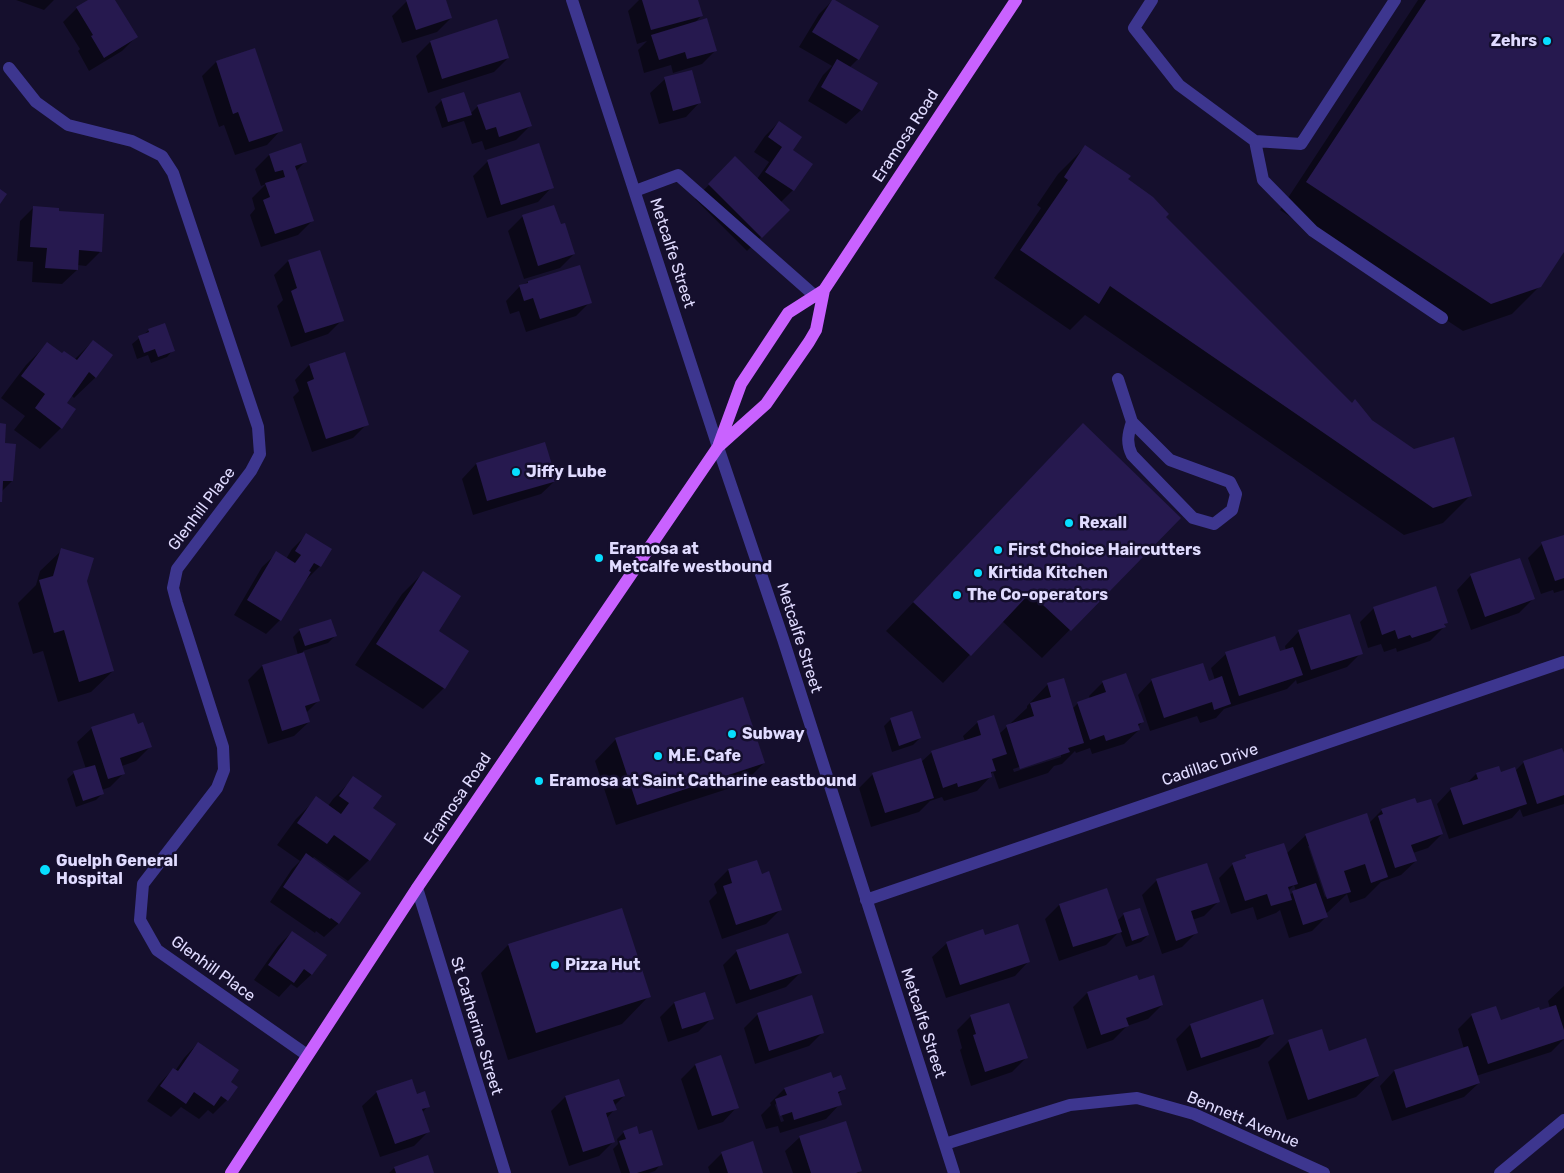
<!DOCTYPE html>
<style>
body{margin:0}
canvas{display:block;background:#150f2d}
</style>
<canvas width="1564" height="1173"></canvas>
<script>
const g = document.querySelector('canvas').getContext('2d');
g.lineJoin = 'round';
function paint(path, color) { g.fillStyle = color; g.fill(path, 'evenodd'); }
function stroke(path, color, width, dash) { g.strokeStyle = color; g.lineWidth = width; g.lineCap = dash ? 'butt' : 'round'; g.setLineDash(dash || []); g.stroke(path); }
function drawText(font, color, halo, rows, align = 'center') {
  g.font = font + ' Rubik,sans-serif'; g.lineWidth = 5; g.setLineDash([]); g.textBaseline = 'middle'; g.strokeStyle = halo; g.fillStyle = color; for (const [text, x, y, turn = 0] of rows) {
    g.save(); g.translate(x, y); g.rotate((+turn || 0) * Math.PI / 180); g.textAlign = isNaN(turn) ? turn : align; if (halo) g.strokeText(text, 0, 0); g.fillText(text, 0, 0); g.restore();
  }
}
paint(new Path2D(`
 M16,0H54L44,10Z
 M90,0H114L136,37L122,51L89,71L78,51L80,49L63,22L77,8Z
 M411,0H445L451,18L437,32L402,43L392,16L407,1Z
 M639,0H697L701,16L694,24L716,50L702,64L673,73L671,65L644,73L638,50L647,41L637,44L628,11Z
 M833,0L858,59L849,68L861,110L846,124L808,101L823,75L832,66L799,47L819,14Z
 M1418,0H1564V250L1540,286L1512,314L1463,331L1280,210Z
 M430,42L508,58L494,72L428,93L416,56Z
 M216,62L281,130L267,145L235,155L224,125L219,127L202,76Z
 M665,79L700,102L686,117L659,124L650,93Z
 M442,100L470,114L478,106L530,126L516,140L485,150L482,141L472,144L464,121L442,128L435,107Z
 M779,122L792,150L811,164L793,190L780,203L788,210L747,251L695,199L735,158L757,179L769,162L754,152L765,136Z
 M1085,147L1127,180L1351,404L1471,495L1443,523L1404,535L1085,315L1070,330L994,278L1041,208L1037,205L1058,174Z
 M269,155L306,161L296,171L312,221L298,235L261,247L250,215L255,209L252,198L266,184L261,186L255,169Z
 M488,161L552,187L538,202L487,218L473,176Z
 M34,207L57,212L100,252L86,266L77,265V270L62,284L32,282L33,262L17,261L20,221Z
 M553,207L560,226L574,254L560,268L524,279L508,231L522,217Z
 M288,261L342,320L328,334L291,347L277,306L283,300L274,275Z
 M528,282L590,302L576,316L526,332L519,311L510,314L506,301L520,286Z
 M149,330L173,350L167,357L151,363L148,355L137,359L132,344Z
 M93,341L96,377L74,398L71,395L65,403L61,428L40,449L14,430L25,416L1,398L26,365L47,344L62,355L74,360Z
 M344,354L367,424L353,438L312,452L293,397L299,391L295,380L309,365Z
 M0,424L12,481L1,492L0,502Z
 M544,444L556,480L541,494L473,515L462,479L476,464Z
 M1056,452L1180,518L1042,658L1002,621L943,683L886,631Z
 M306,535L320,566L306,580L280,620L266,634L234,615L262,567L277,553L286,559L292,549Z
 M1564,536V590L1554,593L1553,590L1541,594L1528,558L1542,544Z
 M62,550L86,581L113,671L91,692L58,702L43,651L33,654L18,603L36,585L40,571Z
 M423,573L437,632L444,688L423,709L355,665L402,594Z
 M1471,575L1533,599L1519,613L1471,630L1457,590Z
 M1374,608L1446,622L1444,625V627L1430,641L1397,652L1396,648L1384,652L1381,644L1368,648L1360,622Z
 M300,630L335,636L328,643L303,651L318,701L306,713L309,722L294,736L268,744L248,680L262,666L298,655L293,637Z
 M1299,631L1361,653L1347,667L1297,684L1296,680L1287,689L1224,709L1216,718L1200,723L1197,716L1150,731L1138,695L1152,680L1208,682L1215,680L1211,668L1226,654L1279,653L1286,651L1285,646Z
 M1103,682L1142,722L1138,727L1139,730L1124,744L1092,754L1090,748L1076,753L1075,751L1062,764L1054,766L1048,773L999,789L993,772L990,775L991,776L977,791L944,801L942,797L930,801L919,812L871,827L859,788L873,774L921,762L932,752L965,741L963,736L978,722L999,734L1027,708V706L1048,684L1072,709L1078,703L1090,699L1089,696ZM1061,754V757L1014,772L1013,769Z
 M891,719L920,738L913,745L892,752L884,726Z
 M92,728L150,747L136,761L122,766L124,773L110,787L102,790L103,793L96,800L76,807L67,779L74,773L86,769L77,742Z
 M616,739L764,763L743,784L616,825L595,761Z
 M1564,754V804L1523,817L1520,809L1512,818L1449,839L1437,804L1451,789L1466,784L1476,774L1515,771L1524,762Z
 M354,778L371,808L369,860L348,881L314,857L312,859L339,923L324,937L316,931L315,933L270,902L292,869L300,861L277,845L296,819L317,798L328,806L333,799Z
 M1416,805L1442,834L1428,848L1413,853L1416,861L1401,875L1381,882L1365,898L1350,903L1347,894L1328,912L1325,914L1326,917L1312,931L1289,938L1280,910L1276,913L1257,920L1253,907L1231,914L1219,878L1233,864L1241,861L1246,857L1286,854L1306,835L1369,823L1382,810ZM1308,846H1310L1327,896L1325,897ZM1294,885L1296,891L1289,895L1288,891Z
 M757,861L761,875L780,910L766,924L722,939L709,901L717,893L714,884L728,870Z
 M1157,880L1218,902L1204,916L1192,920L1196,933L1182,947L1162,954L1142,895Z
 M1107,890L1117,921L1124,914L1148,935L1141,942L1126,947L1120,931L1106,945L1059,961L1045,919L1059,905Z
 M621,909L649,996L622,1024L508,1060L481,973L508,945Z
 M292,932L312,974L297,988L291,984L279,997L254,980L278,946Z
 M947,943L1029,961L1015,976L946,998L932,957Z
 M737,951L800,973L786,987L736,1004L723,965Z
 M1138,982L1162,1005L1148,1019L1127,1026L1113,1040L1087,1049L1073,1007L1087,993Z
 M1564,986V1039L1551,1052L1476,1076L1479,1083L1464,1097L1392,1121L1380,1086L1394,1071L1464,1049L1458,1029L1472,1015L1500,1021L1540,1012L1550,1008L1548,1001Z
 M705,993L712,1018L698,1032L668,1042L660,1017L674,1003Z
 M758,1014L823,1032L809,1046L755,1064L744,1028Z
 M971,1016L1026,1058L1012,1072L971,1086L960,1050L962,1048L957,1030Z
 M1190,1025L1273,1033L1259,1047L1187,1071L1176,1039Z
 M1289,1041L1328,1052L1378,1076L1356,1097L1287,1120L1268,1062Z
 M198,1043L229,1083L227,1100L213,1114L208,1110L199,1119L181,1107L171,1117L147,1101L159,1084L173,1069L175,1071L184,1058Z
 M695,1065L737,1107L723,1122L698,1130L681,1079Z
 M832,1079L844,1089L837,1095L840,1104L826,1119L780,1133L778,1126L766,1129L761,1115L771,1105L770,1103L784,1089ZM777,1103L784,1121L781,1122L775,1105Z
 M618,1080L624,1096L614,1106L615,1109L606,1119L613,1142L599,1156L569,1166L551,1111L565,1097Z
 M377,1092L416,1095L428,1106L422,1113L428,1132L414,1146L380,1157L362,1106Z
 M624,1132L638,1136L661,1164L655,1171L649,1173H621L613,1149L618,1144L617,1139Z
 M800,1137L861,1170L858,1173H793L785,1151Z
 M722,1153L762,1173H710L708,1167Z
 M394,1168L433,1173H389Z`), '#0007');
paint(new Path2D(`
 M88,0H115L138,37L104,58L91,36L93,35L76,7Z
 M406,0H446L452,18L416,30Z
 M642,0H698L703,16L651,30Z
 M832,0H835L879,26L859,60L812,32Z
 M1426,0H1564V252L1541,287L1491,304L1306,182Z
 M707,18L717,51L687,59L685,52L659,60L651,35Z
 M497,19L509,58L442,79L430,41Z
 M255,48L283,131L249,142L238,112L233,114L216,61Z
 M837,59L878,83L862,111L821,87Z
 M692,70L701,103L673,111L664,77Z
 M464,92L472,115L448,122L441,99Z
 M520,92L532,126L499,137L496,127L486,130L477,105Z
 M779,121L802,137L793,150L813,164L794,191L765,172L782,147L768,137Z
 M301,143L307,162L295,166L314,221L275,234L263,200L270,197L265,183L285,177L283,170L275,172L269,154Z
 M539,143L554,188L501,205L487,160Z
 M1085,145L1131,176L1128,179L1153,197L1169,214L1166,217L1352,403L1355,399L1372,420L1414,449L1454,437L1472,496L1433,508L1110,286L1099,304L1020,250L1068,180L1064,177Z
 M735,156L790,210L762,238L708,184Z
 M0,189L7,194L0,204Z
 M554,205L561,224L565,223L575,254L538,266L522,215Z
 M33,206L59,208V211L104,214L102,252L79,250L78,270L45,268L47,248L30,247Z
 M320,250L344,321L305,333L291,291L297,288L288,260Z
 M580,265L592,303L540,319L533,298L524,301L519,285L528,283V281Z
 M165,323L175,351L158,357L155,349L144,353L138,336L149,332L148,329Z
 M93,340L113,355L96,378L89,372L67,403L76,409L62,429L35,408L45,394L21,376L47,342L62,353L64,351L77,360Z
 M345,352L369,425L326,439L307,382L314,379L309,364Z
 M0,423L6,424L5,443L16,444L13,481H3L2,502H0Z
 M1083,423L1181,518L1071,631L1030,593L971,656L913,602Z
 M545,442L557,481L487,501L476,463Z
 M306,533L332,549L321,567L314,563L309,571L311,572L281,621L247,600L276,551L295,563L301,555L295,551Z
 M1564,535V578L1555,581L1541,542Z
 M61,548L94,558L87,581L114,671L79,682L64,630L54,633L39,580L53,576Z
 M1520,558L1535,599L1485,617L1470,574Z
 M423,571L461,596L439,631L469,651L445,689L376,644Z
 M1436,586L1448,623L1444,624L1446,627L1412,638L1410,635L1398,639L1395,630L1382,635L1373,607Z
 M1350,614L1363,654L1311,670L1298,630Z
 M331,619L337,636L305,646L299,629Z
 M1275,636L1280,651L1293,647L1303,675L1239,696L1225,652Z
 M304,652L320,701L305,706L310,722L282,731L262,665Z
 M1203,663L1209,681L1222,676L1231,704L1214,710L1212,702L1164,718L1151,679Z
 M1126,673L1144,722L1138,724L1140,730L1106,741L1104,735L1090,740L1077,702L1106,692L1102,681Z
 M1064,678L1084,743L1068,748L1070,752L1020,769L1006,725L1034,716L1030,703L1051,697L1047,683Z
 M743,697L765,763L637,805L615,738Z
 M912,711L921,738L899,746L890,718Z
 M134,713L138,724L143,722L152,747L120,758L125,774L108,779L91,727Z
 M994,715L1007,754L992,759L996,771L991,772L992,777L958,787L957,783L943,788L931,751L981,735L977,721Z
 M1562,748L1564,753V795L1537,804L1523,761Z
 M921,758L934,798L885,813L872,773Z
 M95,765L104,794L83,801L73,771Z
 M1499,766L1501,772L1515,767L1527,804L1463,825L1450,788L1478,779L1476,773Z
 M353,776L382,796L373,808L396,824L370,861L334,835L327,844L297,823L316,796L341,814L349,803L339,796Z
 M1415,798L1417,803L1431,799L1443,834L1411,845L1417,861L1395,868L1378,816L1383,814L1381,809Z
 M1367,813L1388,877L1371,883L1365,864L1344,871L1351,892L1327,899L1305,834Z
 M1284,843L1298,884L1288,887L1292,900L1271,906L1267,894L1245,901L1232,863L1246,858L1245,855Z
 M306,853L361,893L339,924L331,918L330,919L283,887Z
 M757,860L762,874L769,871L782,910L736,925L723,886L732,883L728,869Z
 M1207,863L1220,902L1191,911L1198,933L1176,941L1156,879Z
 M1316,883L1328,917L1303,925L1292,891Z
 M1107,888L1122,932L1073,947L1059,904Z
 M622,908L651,997L536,1033L508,944Z
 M1140,908L1149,935L1132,941L1123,913Z
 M1018,924L1030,962L960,985L946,942L983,929L985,935Z
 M292,931L327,955L312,975L304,969L294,983L268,965Z
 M788,933L802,973L750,990L736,950Z
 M1137,975L1139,980L1154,975L1163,1005L1126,1018L1129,1026L1101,1035L1087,992Z
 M705,992L714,1019L682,1029L674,1002Z
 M812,995L824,1033L769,1051L757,1013Z
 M1263,999L1274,1034L1201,1058L1190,1024Z
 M1009,1003L1028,1058L985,1072L973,1035L976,1034L970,1015Z
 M1556,1005L1564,1030V1039L1488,1064L1471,1014L1496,1006L1501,1020L1539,1007L1540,1010Z
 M1322,1029L1329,1051L1366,1038L1379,1076L1308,1100L1288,1040Z
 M198,1042L239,1070L231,1082L238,1087L228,1101L221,1096L214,1106L194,1092L186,1104L160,1086L173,1068L178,1071Z
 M1468,1046L1480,1083L1406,1108L1394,1070Z
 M721,1055L739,1108L712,1116L695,1064Z
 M831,1072L833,1078L841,1075L846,1089L838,1092L842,1105L794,1120L792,1112L780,1116L775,1099L787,1095L784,1088Z
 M412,1079L417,1094L425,1091L430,1107L422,1109L430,1132L395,1144L376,1091Z
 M619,1079L625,1096L613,1100L617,1110L606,1113L615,1142L583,1152L565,1096Z
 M846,1121L862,1171L856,1173H811L799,1136Z
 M637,1126L639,1134L652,1130L663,1165L637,1173H630L619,1141L626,1139L623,1131Z
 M753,1141L763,1173H728L721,1152Z
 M428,1155L434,1173H396L394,1167Z`), '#26194f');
stroke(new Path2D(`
 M572,0L718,447L783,639L954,1173
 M1152,0L1134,28L1179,85L1255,141L1301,144L1395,0
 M9,68L36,102L68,125L132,141L162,156L173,173L258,427L260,454L251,471L177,569L173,588L177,603L223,747L224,770L217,788L143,884L140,920L157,950L307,1055
 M1255,141L1263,180L1313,231L1442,318
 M635,191L678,175L815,296
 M1118,379L1132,422L1170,460L1230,482L1236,494L1232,510L1214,524L1193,518L1132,455C1126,443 1128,434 1132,422
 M417,888L505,1173
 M866,900L1564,662
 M945,1144L1070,1105L1137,1098L1194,1114L1324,1173
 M1500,1173L1564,1120`), '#3d368f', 12);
stroke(new Path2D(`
 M719,444L741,384L788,313L824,290
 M231,1173L417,888L718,447L766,404L809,342L816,330L824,290L1016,0`), '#c962ff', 12);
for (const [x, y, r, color] of [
 [1547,41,5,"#07deff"],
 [516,472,5,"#07deff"],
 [1069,523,5,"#07deff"],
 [998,550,5,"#07deff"],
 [599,558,5,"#07deff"],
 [978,573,5,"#07deff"],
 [957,595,5,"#07deff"],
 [732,734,5,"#07deff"],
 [658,756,5,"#07deff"],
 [539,781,5,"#07deff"],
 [45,870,6,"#07deff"],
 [555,965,5,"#07deff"]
]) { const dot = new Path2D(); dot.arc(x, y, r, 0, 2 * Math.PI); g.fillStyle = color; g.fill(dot); stroke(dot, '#150f2d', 2); }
drawText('bold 16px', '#e0dbff', '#150f2d', [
 ["Zehrs",1537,41,"right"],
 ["Jiffy Lube",526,472],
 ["Rexall",1079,523],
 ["Eramosa at",609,549],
 ["Metcalfe westbound",609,567],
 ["First Choice Haircutters",1008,550],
 ["Kirtida Kitchen",988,573],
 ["The Co-operators",967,595],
 ["Subway",742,734],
 ["M.E. Cafe",668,756],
 ["Eramosa at Saint Catharine eastbound",549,781],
 ["Guelph General",56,861],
 ["Hospital",56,879],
 ["Pizza Hut",565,965]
], 'left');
drawText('16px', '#e0dbff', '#150f2d', [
 ["Eramosa Road",906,136,-57],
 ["Metcalfe Street",672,253,72],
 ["Glenhill Place",202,509,-53],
 ["Metcalfe Street",799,638,72],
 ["Cadillac Drive",1210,765,-19],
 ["Eramosa Road",458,799,-56],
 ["Glenhill Place",213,969,36],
 ["Metcalfe Street",923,1023,72],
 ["St Catherine Street",476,1026,73],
 ["Bennett Avenue",1243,1120,23]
]);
</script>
